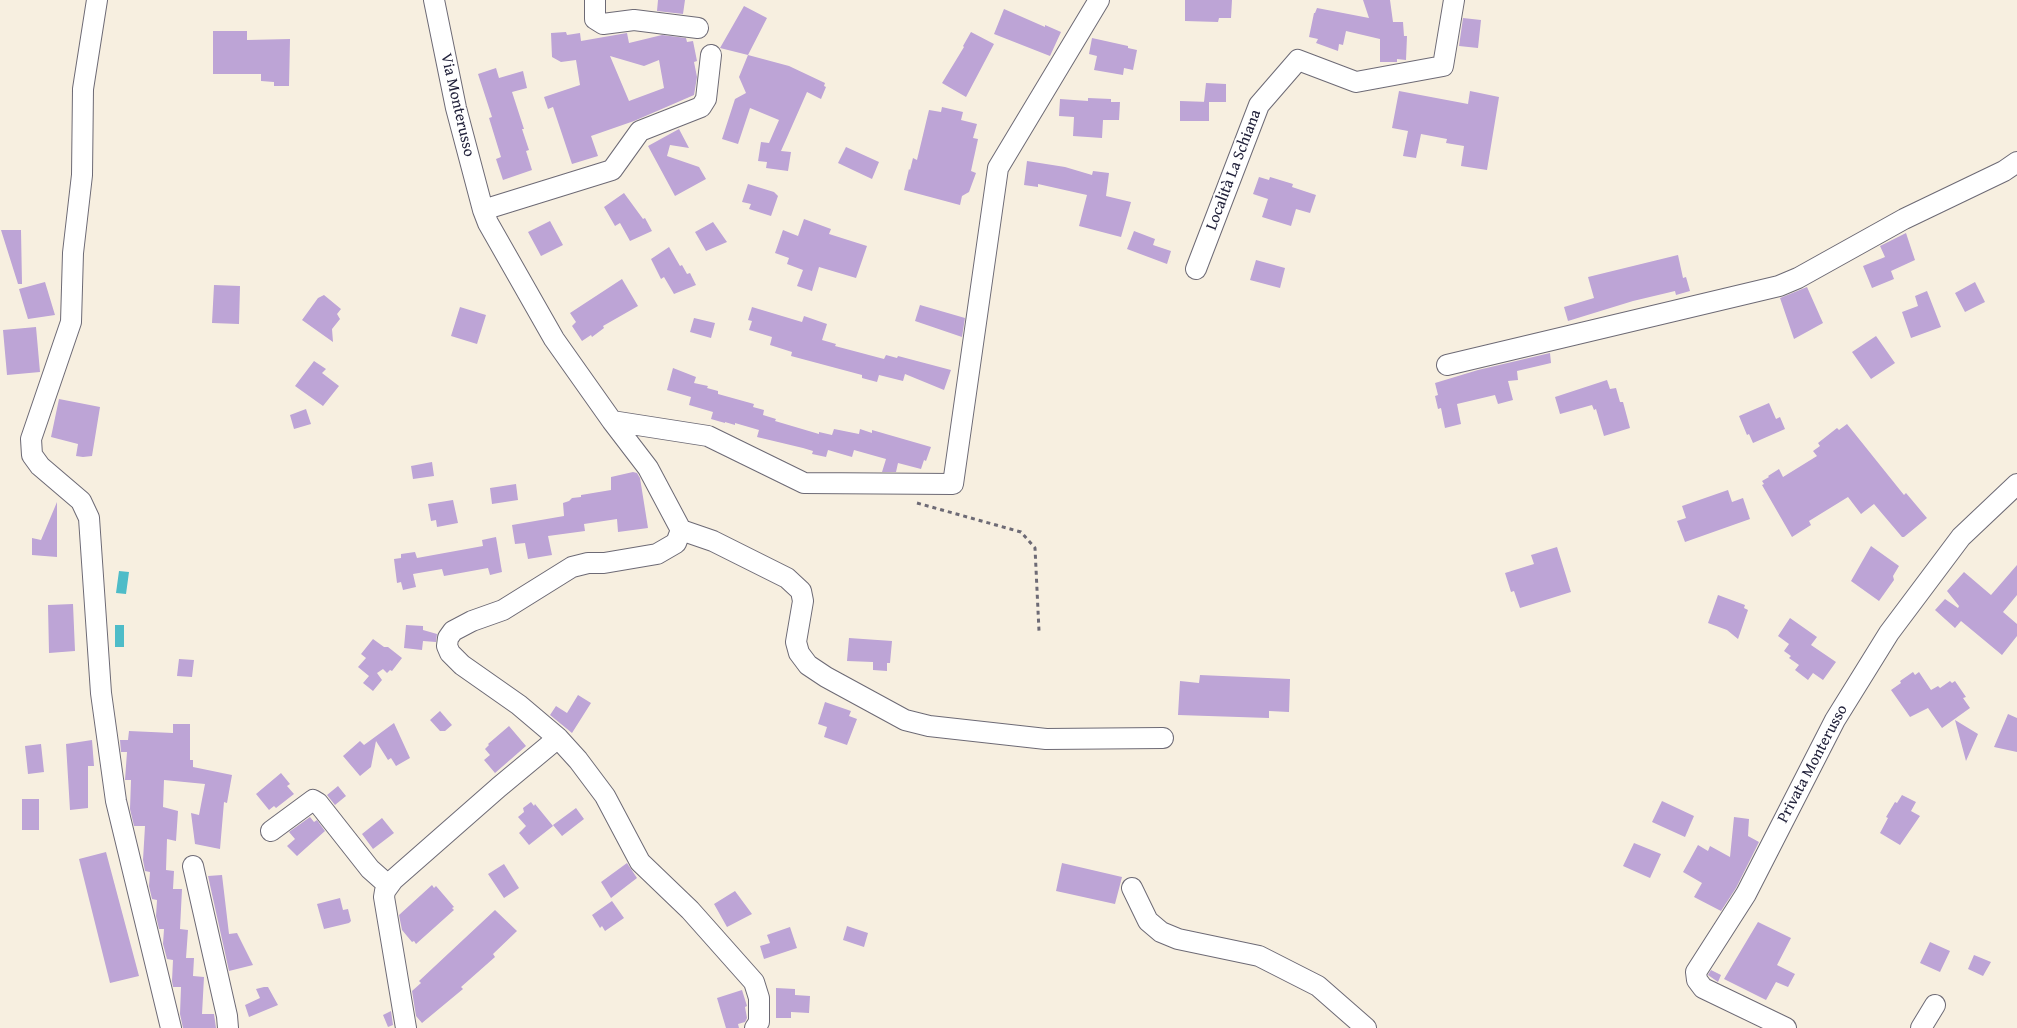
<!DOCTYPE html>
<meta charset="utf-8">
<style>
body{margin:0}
canvas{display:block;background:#f7efe0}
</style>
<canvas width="2017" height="1028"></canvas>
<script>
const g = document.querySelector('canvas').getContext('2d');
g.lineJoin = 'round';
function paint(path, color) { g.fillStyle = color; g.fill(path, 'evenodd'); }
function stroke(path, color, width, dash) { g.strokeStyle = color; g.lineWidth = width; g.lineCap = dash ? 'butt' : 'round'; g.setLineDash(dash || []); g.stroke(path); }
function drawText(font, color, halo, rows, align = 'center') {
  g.font = font + ' "Gentium Book Plus",serif'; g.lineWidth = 4; g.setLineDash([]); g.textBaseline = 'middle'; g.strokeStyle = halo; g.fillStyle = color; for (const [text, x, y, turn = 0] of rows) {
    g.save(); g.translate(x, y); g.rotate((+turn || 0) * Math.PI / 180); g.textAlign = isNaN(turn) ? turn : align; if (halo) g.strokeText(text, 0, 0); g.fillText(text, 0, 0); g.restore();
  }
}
paint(new Path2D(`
 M119,571L129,572L126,594L116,593Z
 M115,625H124V647H115Z`), '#4ebcc8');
paint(new Path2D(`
 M658,0H685L683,14L657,11Z
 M1185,0H1232L1231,18H1219L1218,22L1185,21Z
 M1363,0H1390L1393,22H1403L1404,36H1407L1406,60L1397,59V62H1380V39L1346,31L1343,45L1339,44L1338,51L1316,43L1318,39L1309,37L1314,13H1315L1317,8L1369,18Z
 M744,6L767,18L748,55L720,48Z
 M1004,9L1045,27V25L1061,32L1050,56L994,34Z
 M1463,18L1481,20L1478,48L1459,46Z
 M213,31H247V40L290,39L289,86H274V82L261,81V74H213Z
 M566,32L567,35L580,33L581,41L627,33L629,43L662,35L686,38L687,42L693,41L697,61L694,62L697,77L694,95L634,121L591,136L598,156L572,164L553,107L548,109L544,97L580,85L576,60L561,62L552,57L551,33ZM610,56L644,66L659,60L664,88L629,101Z
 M971,32L994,44L966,97L942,83L964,47L963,46Z
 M1092,38L1128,46V48L1137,50L1133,70L1124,68L1123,75L1094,70L1097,56L1089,54Z
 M748,55L789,66L825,83L824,86L826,87L821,99L807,92L781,151L791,152L788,171L766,168L767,162L758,161L761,142L769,143L779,120L750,108L738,144L722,139L735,99L746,93L739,77Z
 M496,68L499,78L523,71L527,88L512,92L524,129H522L529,150L526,151L532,170L503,180L496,159L501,157L489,118L492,117L478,74Z
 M1206,83L1226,84V102H1204Z
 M1399,91L1468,104L1470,91L1499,97L1487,170L1461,166L1464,146L1446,143L1447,139L1421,134L1416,158L1403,156L1408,131L1392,128Z
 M1088,98L1111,99V102H1120L1119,120H1103L1102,138L1073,136L1074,117L1059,116L1060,99L1088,101Z
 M1180,101L1209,102V121H1180Z
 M942,107L963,112L961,120L977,124L973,138L978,139L971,171L976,173L969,192L962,196L960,205L904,190L909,169L910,170L913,158L917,160L929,110L941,112Z
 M679,129L689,148L670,145L667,156L699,167L706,179L675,196L648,146Z
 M846,147L879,162L872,179L838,163Z
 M1027,161L1065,167L1092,175L1093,171L1109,173L1106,196L1131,202L1121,237L1079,226L1087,195L1038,184V187L1024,185Z
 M1259,177L1269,180L1270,177L1293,184L1292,187L1316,195L1310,213L1296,209L1291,226L1262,217L1268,199L1253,194Z
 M748,184L774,192L778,196L771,216L749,209L751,204L742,202Z
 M624,193L643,219L645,218L652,231L630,241L620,223L615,226L604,207Z
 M804,219L831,229L829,234L867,246L856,278L819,267L812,291L797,286L803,270L787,264L789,258L775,253L783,230L798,236Z
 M550,221L563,245L541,256L528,232Z
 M713,222L727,242L706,251L695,232Z
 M1,230H21L22,284H18Z
 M1134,231L1155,239L1153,245L1171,251L1167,264L1127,249Z
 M1906,233L1915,260L1891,271L1894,279L1872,288L1863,266L1885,257L1880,246Z
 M669,247L680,266L682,265L687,274L690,273L696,285L674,294L664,277L661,279L651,259Z
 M1678,255L1683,278L1686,277L1690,291L1676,295L1675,291L1633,301L1568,321L1564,307L1594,298L1588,277Z
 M1256,260L1285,268L1280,288L1250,280Z
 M622,279L638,306L603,326L604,328L592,337L591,335L582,341L572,326L576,322L570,313Z
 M45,282L55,315L28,319L19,289Z
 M1975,282L1985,302L1965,312L1955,293Z
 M214,285L240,286L239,324L212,323Z
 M1807,287L1823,323L1794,339L1780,298Z
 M1927,291L1941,327L1911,338L1902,312L1918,306L1915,296Z
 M324,295L341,309L337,314L340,319L332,329L333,342L302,320L318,298Z
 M920,305L965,318L962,337L915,321Z
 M460,307L486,315L477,344L451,336Z
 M752,307L802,322L804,316L827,324L822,340L836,344L835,346L884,359L886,355L897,358L898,356L951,370L944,390L905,374L903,381L879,375L877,382L862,378V375L791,356L792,352L770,345L772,337L749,330L752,321L748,320Z
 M694,318L715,323L711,338L690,332Z
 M36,327L40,372L7,375L3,330Z
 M1876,336L1895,363L1871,379L1852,352Z
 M1550,353L1551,363L1517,371L1518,380L1508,381L1513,400L1498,404L1495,395L1457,404L1461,424L1445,428L1441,408L1438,409L1435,396L1438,395L1435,383L1478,370Z
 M314,361L326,369L322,373L339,386L323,406L295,386Z
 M673,368L696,377L694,383L708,386L707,388L718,391V394L754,404L753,407L764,410L763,415L776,419L775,421L819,434V432L832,435L834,429L859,434L860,429L872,433V430L931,447L926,461L924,460L921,469L898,463L896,472H882L886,459L854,450L852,457L828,450L826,457L812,454L813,451L803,448L757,437L759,430L735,423V425L725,422V423L711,419L713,412L689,405L691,397L667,390Z
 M1607,380L1610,389L1616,388L1620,402H1623L1630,428L1604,436L1596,409L1594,410L1592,405L1560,414L1555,397Z
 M59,399L100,407L92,456L83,457L76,456L78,444L51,437Z
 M1769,403L1776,419L1780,417L1785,429L1753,443L1749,434L1747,435L1739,416Z
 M306,409L311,424L294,429L290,415Z
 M1847,424L1904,495L1906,493L1927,518L1904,537H1902L1874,504L1861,514L1848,497L1809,521L1811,525L1792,537L1762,485L1764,484L1762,481L1769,477L1768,476L1779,469L1783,477L1817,456L1813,451L1820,446L1818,443L1837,428L1839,430Z
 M432,462L434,476L413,479L411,466Z
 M633,472L637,473L640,478L648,528L618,532L617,519L584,524L585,531L548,536L552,555L528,559L525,543L515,544L512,525L564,516L563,503L569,501L572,498L581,497V495L611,490V477Z
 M516,484L518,500L492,504L490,488Z
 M1728,490L1732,502L1743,498L1750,519L1685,542L1677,521L1686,518L1682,506Z
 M453,500L458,523L437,527L436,520L431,521L428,504Z
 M57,502V557L32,555V538L41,540Z
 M496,537L502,572L490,575L488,568L444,576L442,569L413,574L416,587L403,590L401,582L397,583L394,559L401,558V554L415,552L417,558L483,546L482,540Z
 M1871,546L1899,566L1893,576L1894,580L1879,601L1851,581Z
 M1557,547L1571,592L1520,608L1514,591L1511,592L1505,573L1534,564L1531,555Z
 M2017,565V595L2003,612L2017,624V636L2002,655L1961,621L1955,628L1935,610L1945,599L1958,608L1959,606L1947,591L1964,572L1991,595Z
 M1718,595L1745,605L1744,608L1748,610L1738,639L1727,630L1708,623Z
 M73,604L75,651L49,653L48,605Z
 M1790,618L1817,637L1811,645L1836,662L1823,680L1813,673L1808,680L1795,670L1799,665L1789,658L1791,656L1784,651L1789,644L1778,636Z
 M406,625L423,626V630L437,634L436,642L423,641L422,650L404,648Z
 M849,638L892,641L890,663H887V671L873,670V662L847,661Z
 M373,639L384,647H388L402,658L392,671L390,670L387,673L383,669L377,673L382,680L373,691L363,683L369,676L358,667L366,658L361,654Z
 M179,659L194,660L192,677L177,676Z
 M1913,672L1915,675L1919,672L1931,690L1938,686L1940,688L1950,681L1952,683L1955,681L1966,697L1963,698L1970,708L1942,728L1928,708L1910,717L1891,690L1901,683L1900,681Z
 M1200,675L1290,679L1289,712L1269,711V718L1178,715L1180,681L1199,683Z
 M578,695L591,703L572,733L550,715L556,706L567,713Z
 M825,702L851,711L849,716L857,719L847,745L824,737L827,727L818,724Z
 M440,711L452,725L445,731H440L430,720Z
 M2008,714L2017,718V752L1994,747Z
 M1955,720L1978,734L1966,761Z
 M394,723L410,758L396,766L391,758L388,760L376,741L371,767L360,776L343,756L360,741L364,745Z
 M173,724H190V760H193V767L232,775L227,803L224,802L220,849L195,844L191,813L199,815L205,784L164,780L163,807L178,811L176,841L167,839L166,870L174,871L173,889H182L180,929L188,930L186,958H194L193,976L204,977L202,1014H214L216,1028H183L180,1014L181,987H173L172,981L173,960L167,959L163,944L164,929H159L156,916L157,900L152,899L149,886L150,872L145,871L143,860L145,826H134L130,809L131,780H125L127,752H121L120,740H128L129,731L173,733Z
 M509,726L526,746L495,773L484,760L490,755L485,749L489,745L488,744Z
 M92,740L94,766H88V808L70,810L66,744Z
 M41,744L44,772L28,774L25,746Z
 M281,773L290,784L287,786L294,794L276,808L274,806L269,810L256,794Z
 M338,786L346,796L335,805L327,795Z
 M1902,795L1916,802L1911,811L1920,816L1900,845L1880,833L1888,818L1886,817L1895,802L1897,803Z
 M22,799H39V830H22Z
 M1662,801L1694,816L1685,837L1652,822Z
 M531,802L534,806L535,804L553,826L529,845L519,833L526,826L518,817L524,812L523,808Z
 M576,808L584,819L562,836L553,825Z
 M310,817L314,822L317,820L325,831L297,856L287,846L295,839L289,832Z
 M1734,817L1749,819L1748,836L1759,842L1736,888L1721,911L1694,897L1702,883L1683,872L1698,845L1708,851L1710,846L1730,857Z
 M382,818L394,833L373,849L362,834Z
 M1634,843L1661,854L1650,878L1623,866Z
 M106,852L139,976L110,983L79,859Z
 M627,863L637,878L611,898L601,882Z
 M1062,863L1122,877L1115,904L1056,891Z
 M504,864L519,888L504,898L488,874Z
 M222,875L229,934L237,933L253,965L229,971L208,876Z
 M432,885L434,888L436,886L454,907L452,908L454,910L416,944L414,941L412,942L402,930L399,915Z
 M735,891L752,914L727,927L714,904Z
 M340,898L343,910L348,909L351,921L349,923L324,929L317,904Z
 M612,901L624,918L605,931L602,926L600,928L592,915Z
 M495,910L517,931L493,954L495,957L461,987L463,989L422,1023L416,1016L412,991L421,983L419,981Z
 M1758,922L1791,938L1777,965L1795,974L1788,987L1776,982L1766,1000L1724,979Z
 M847,926L868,933L864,947L843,940Z
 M790,927L797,948L764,959L760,946L770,943L767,935Z
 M1930,942L1950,951L1940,972L1920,963Z
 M1974,955L1991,962L1983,976L1968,969Z
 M1711,970L1721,975L1718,982L1708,975Z
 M264,987H268L278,1005L249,1017L245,1005L260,998L256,989Z
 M776,988L795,989V995L810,996L809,1013L791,1012V1018H776Z
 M742,990L747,1006L745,1007L747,1018L745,1022L738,1024L739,1028H726L717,998Z
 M391,1011L393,1025L388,1027L383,1015Z`), '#bda4d6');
const minor = new Path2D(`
 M97,0L83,89L82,175L73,253L71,322L31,439L32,455L40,466L81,501L89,518L101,693L116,801L171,1028
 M434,0L456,108L483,210L488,223L554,339L612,421L708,436L804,483L953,484L998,168L1099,0
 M595,0V19L603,24L634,20L698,28
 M483,210L612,170L640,131L701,107L706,99L711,55
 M1196,269L1259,105L1298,60L1356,82L1443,66L1454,0
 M1447,365L1779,286L1798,278L1904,219L2004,171L2017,162
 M681,530L713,541L787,578L801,591L803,601L796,642L799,653L808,665L826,677L905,720L929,726L1046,739L1163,738
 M558,738L578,760L605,796L640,862L690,910L754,982L759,998V1022L755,1028
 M271,831L313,800L318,803L370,869L388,885
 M193,866L227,1016L228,1028
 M1132,888L1148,921L1161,932L1178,939L1259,956L1318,986L1366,1028
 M406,1028L384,897L385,891L393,880L499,787L558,738L519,705L462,665L450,653L447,646L448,638L453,631L472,621L503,610L572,567L588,563H604L657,554L676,543L681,530L648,468L612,421
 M1786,1028L1703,988L1697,980L1696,972L1746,894L1835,720L1889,633L1961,537L2017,484
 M1921,1028L1935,1005`);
stroke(minor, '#6d6a75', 22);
stroke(new Path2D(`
 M917,503L1021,532L1035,548L1039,631`), '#6d6a75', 3, [4, 4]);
stroke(minor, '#fff', 20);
drawText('16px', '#22223b', '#fff', [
 ["Via Monterusso",457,105,77],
 ["Località La Schiana",1234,170,-69],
 ["Privata Monterusso",1813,764,-62]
]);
</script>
